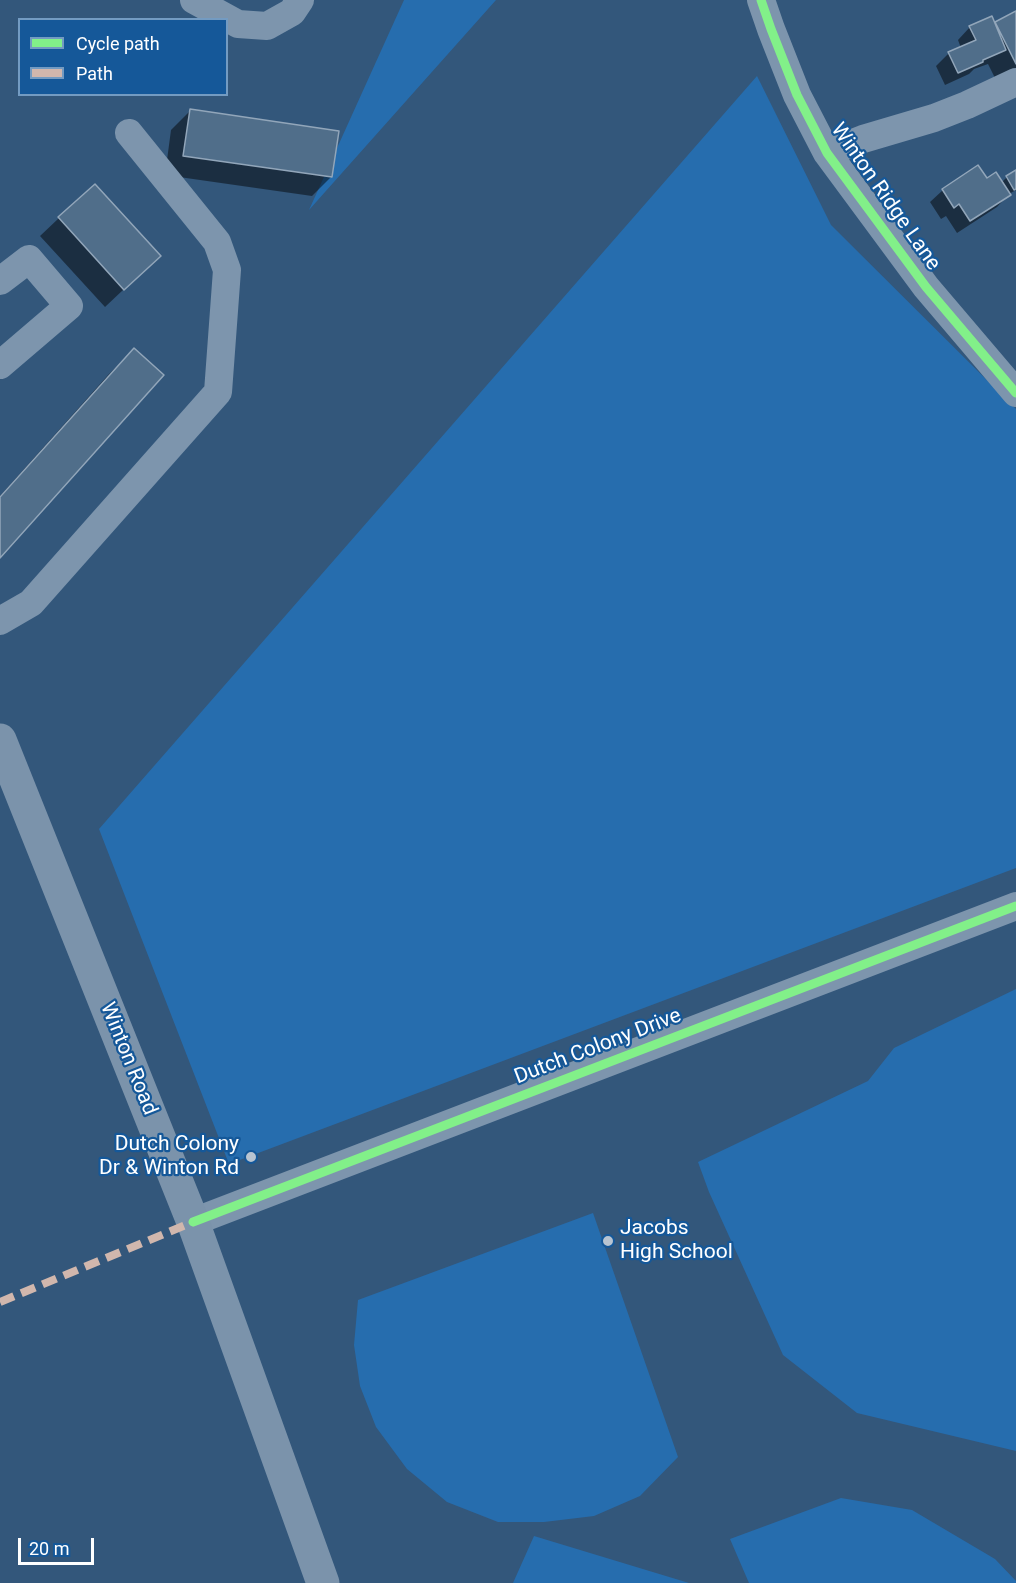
<!DOCTYPE html>
<style>
body{margin:0}
#map{position:relative;width:1016px;height:1583px;overflow:hidden;background:#33577b;font-family:Roboto,sans-serif}
canvas{display:block}
.legend{position:absolute;left:18px;top:18px;width:210px;height:78px;box-sizing:border-box;background:#155899;border:2px solid #739bc2;margin:0;padding:8px 10px;list-style:none;font-size:18px;color:#fff}
.legend li{display:flex;align-items:center;gap:12px;height:30px}
.legend b{width:30px;border:2px solid #739bc2}
.scale{position:absolute;left:18px;top:1538px;width:76px;height:27px;box-sizing:border-box;border:3px solid #fff;border-top:0;padding-left:8px;font-size:18px;line-height:21px;white-space:nowrap;color:#fff;-webkit-text-stroke:4px #155899;paint-order:stroke}
</style>
<div id="map">
<canvas width="1016" height="1583"></canvas>
<ul class="legend">
<li><b style="height:8px;background:#82f089"></b>Cycle path</li>
<li><b style="height:8px;background:#d1b7ad"></b>Path</li>
</ul>
<div class="scale">20 m</div>
</div>
<script>
const g = document.querySelector('canvas').getContext('2d');
g.lineJoin = 'round';
function paint(path, color) { g.fillStyle = color; g.fill(path, 'evenodd'); }
function stroke(path, color, width, dash) { g.strokeStyle = color; g.lineWidth = width; g.lineCap = dash ? 'butt' : 'round'; g.setLineDash(dash || []); g.stroke(path); }
function drawText(font, color, halo, rows, align = 'center') {
  g.font = font + ' Roboto,sans-serif'; g.lineWidth = 4.5; g.setLineDash([]); g.textBaseline = 'middle'; g.strokeStyle = halo; g.fillStyle = color; for (const [text, x, y, turn = 0] of rows) {
    g.save(); g.translate(x, y); g.rotate((+turn || 0) * Math.PI / 180); g.textAlign = isNaN(turn) ? turn : align; if (halo) g.strokeText(text, 0, 0); g.fillText(text, 0, 0); g.restore();
  }
}
paint(new Path2D(`
 M404,0H496L309,210Z
 M757,76L831,225L1016,409V868L229,1164L99,829Z
 M1016,989V1451L857,1413L783,1355L709,1192L698,1162L868,1081L894,1048Z
 M593,1213L678,1457L640,1496L594,1516L544,1522H498L447,1502L407,1469L376,1427L360,1386L354,1345L358,1300Z
 M841,1498L912,1510L995,1559L1016,1581V1583H749L730,1539Z
 M534,1536L689,1583H513Z`), '#266dae');
paint(new Path2D(`
 M1016,13V73L997,82L988,64L974,69L969,74L945,85L936,66L949,53L961,48L958,40L970,27L994,25Z
 M190,111L331,177L312,196L165,175L171,130Z
 M1016,172V190L1009,194L997,207L957,233L946,216L941,219L930,202L943,190L986,180L1001,183L1007,177Z
 M59,218L159,256L105,307L40,236Z
 M134,350L0,556V496L109,374Z`), '#0007');
const building = new Path2D(`
 M1016,11V64L995,22Z
 M992,16L1006,50L983,60V62L958,73L948,52L976,40L969,26Z
 M190,109L339,131L332,177L183,156Z
 M978,165L987,178L996,172L1011,195L970,221L959,204L954,208L942,189Z
 M1016,170V189L1014,190L1006,176Z
 M95,184L161,256L124,290L58,217Z
 M134,348L164,375L0,558V497Z`);
paint(building, '#506e8a');
stroke(building, '#92a6ba', 1.5);
stroke(new Path2D(`
 M194,0L238,24L267,26L292,12L300,0
 M761,0L771,29L797,95L827,153L926,287L1016,393
 M827,153L863,139L934,118L967,105L1016,82
 M0,281L29,259L69,306L0,365
 M0,621L31,603L218,392L227,270L217,242L129,133
 M193,1222L1016,906`), '#7d95ad', 28);
stroke(new Path2D(`
 M0,740L193,1222L323,1583`), '#7b93ab', 33);
stroke(new Path2D(`
 M0,1302L193,1222`), '#d1b7ad', 8, [15, 8]);
stroke(new Path2D(`
 M761,0L771,29L797,95L827,153L926,287L1016,393
 M193,1222L1016,906`), '#82f089', 9);
for (const [x, y, r, color] of [
 [251,1157,6,"#b8c4d1"],
 [608,1241,6,"#b8c4d1"]
]) { const dot = new Path2D(); dot.arc(x, y, r, 0, 2 * Math.PI); g.fillStyle = color; g.fill(dot); stroke(dot, '#155899', 2); }
drawText('21px', '#fff', '#155899', [
 ["Winton Ridge Lane",885,197,55],
 ["Dutch Colony Drive",598,1047,-21],
 ["Winton Road",128,1059,68]
]);
drawText('21px', '#fff', '#155899', [
 ["Dutch Colony",239,1145],
 ["Dr & Winton Rd",239,1169],
 ["Jacobs",620,1229,"left"],
 ["High School",620,1253,"left"]
], 'right');
</script>
